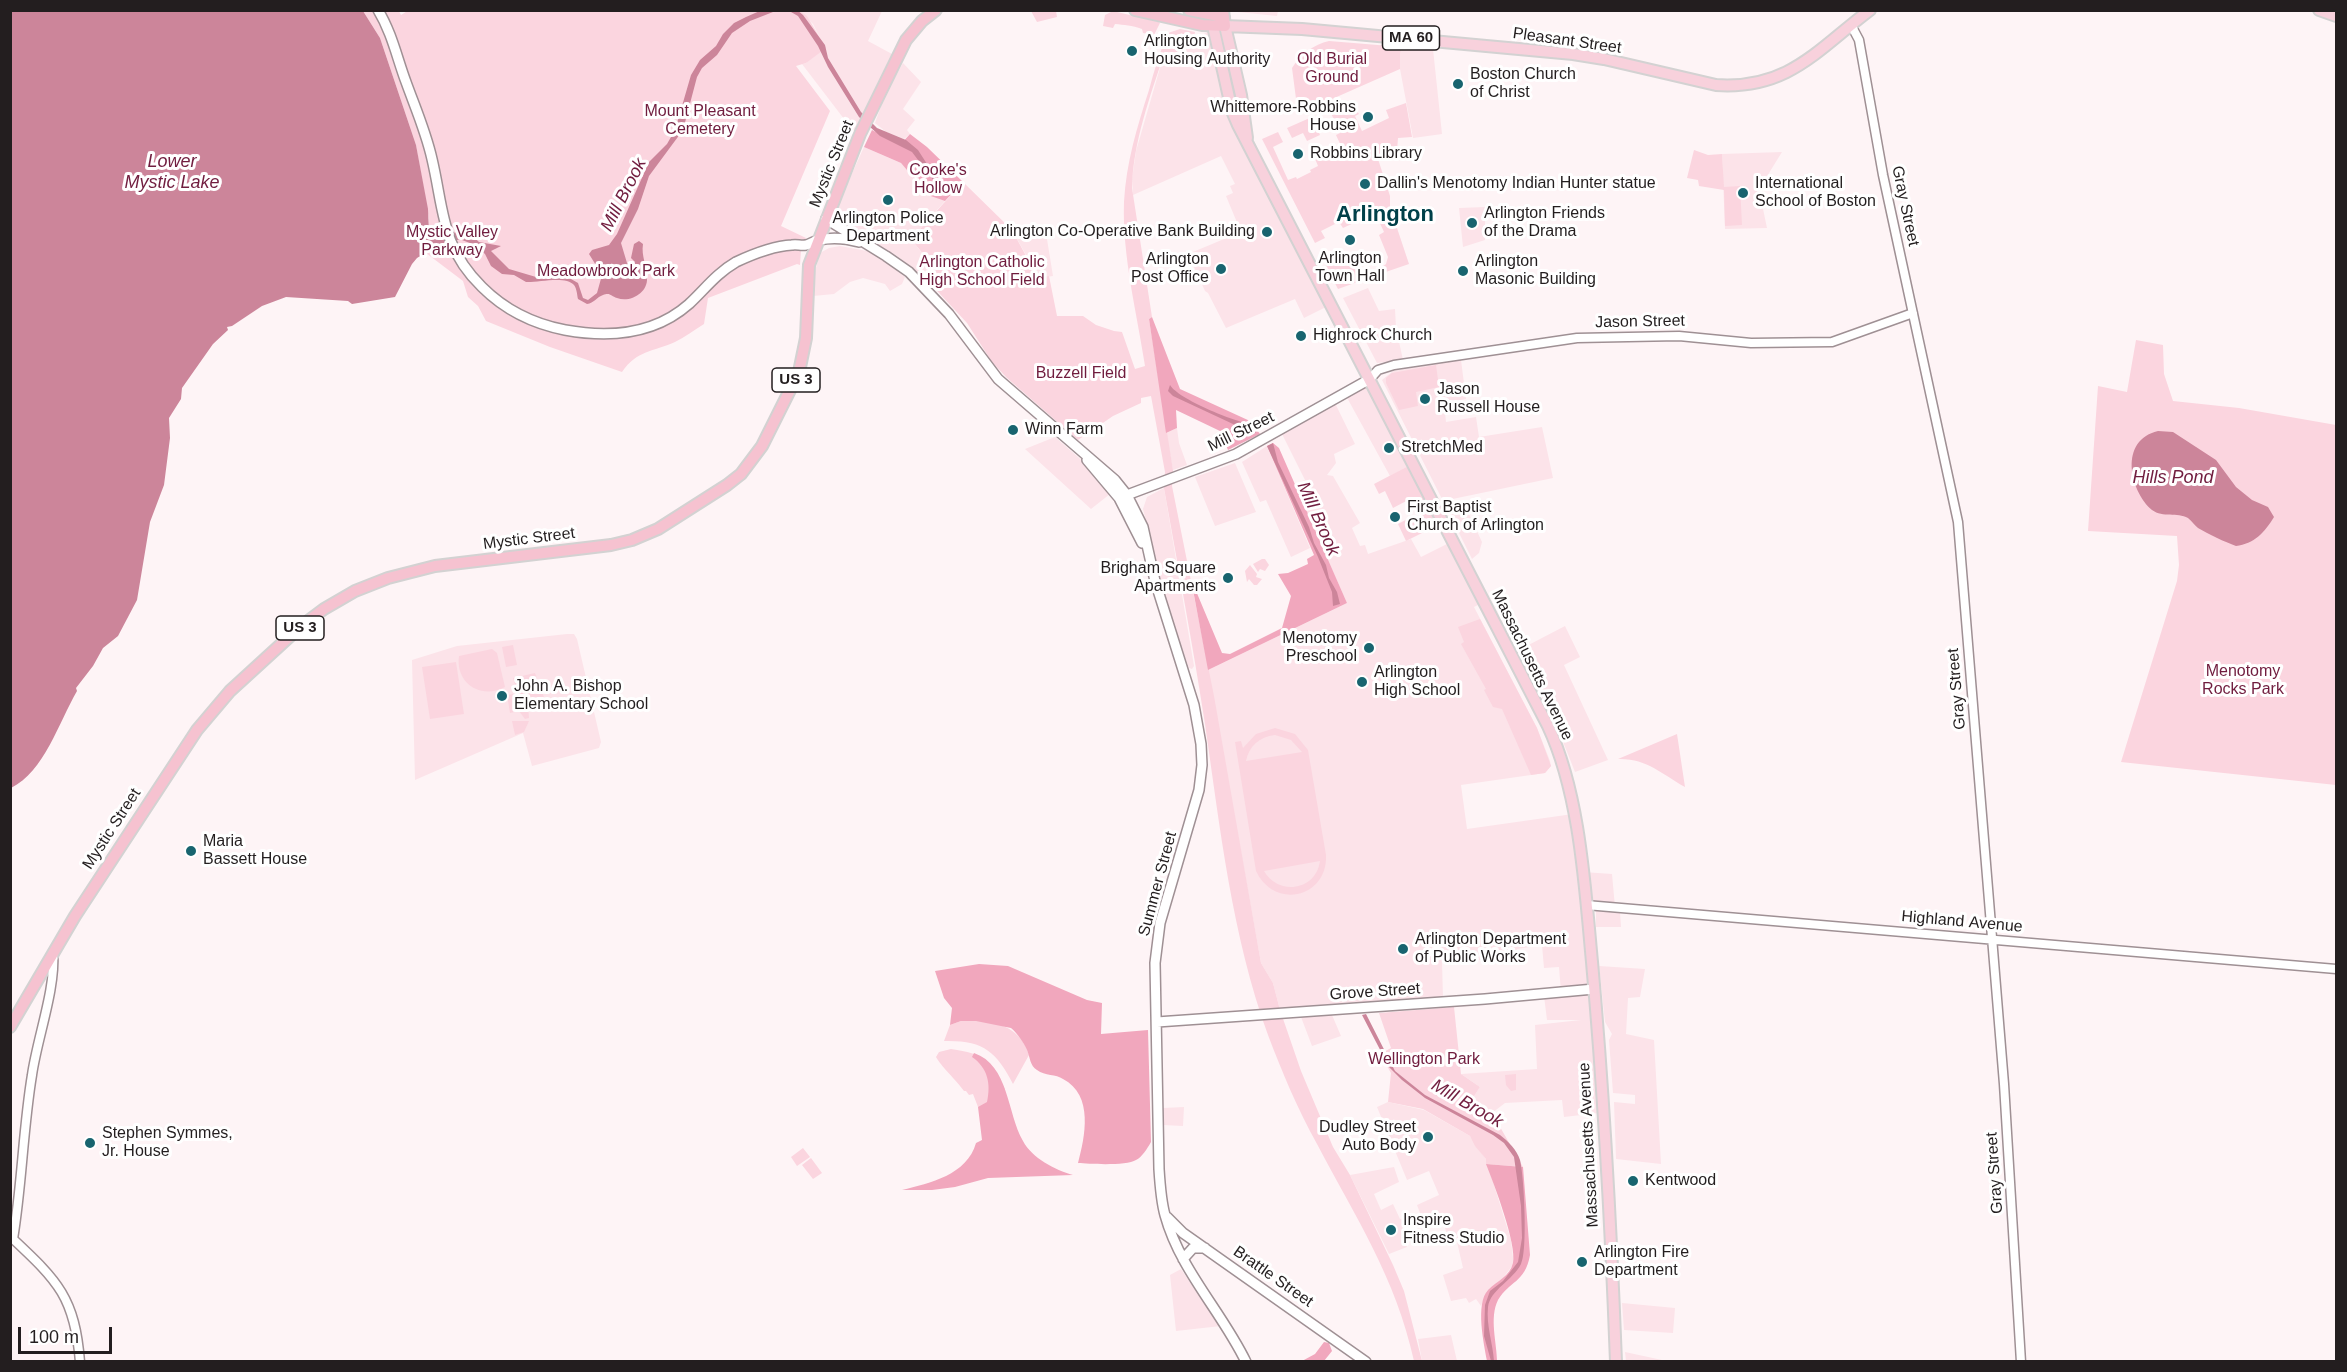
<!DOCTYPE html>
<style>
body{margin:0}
#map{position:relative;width:2347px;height:1372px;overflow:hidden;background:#fef4f6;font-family:Arial,sans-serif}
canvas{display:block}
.frame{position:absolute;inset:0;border:12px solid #231e1f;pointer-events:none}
.scale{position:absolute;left:18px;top:1327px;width:94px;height:27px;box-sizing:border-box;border:3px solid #231e1f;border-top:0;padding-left:8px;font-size:18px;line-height:21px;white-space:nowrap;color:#231e1f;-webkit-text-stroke:4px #fff;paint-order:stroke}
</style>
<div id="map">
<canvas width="2347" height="1372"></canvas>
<div class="frame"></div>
<div class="scale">100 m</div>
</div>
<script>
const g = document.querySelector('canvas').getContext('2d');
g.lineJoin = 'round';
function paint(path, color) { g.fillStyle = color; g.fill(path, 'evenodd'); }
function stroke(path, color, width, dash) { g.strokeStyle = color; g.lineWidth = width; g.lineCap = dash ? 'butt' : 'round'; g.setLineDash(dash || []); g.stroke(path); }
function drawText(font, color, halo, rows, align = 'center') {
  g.font = font + ' Arial,sans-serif'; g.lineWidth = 6; g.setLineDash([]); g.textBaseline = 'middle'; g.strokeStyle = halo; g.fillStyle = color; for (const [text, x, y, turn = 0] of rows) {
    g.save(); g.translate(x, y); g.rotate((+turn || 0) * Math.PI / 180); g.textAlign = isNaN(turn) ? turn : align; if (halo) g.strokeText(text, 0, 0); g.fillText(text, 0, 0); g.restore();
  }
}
paint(new Path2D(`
 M800,11H882L868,41L892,54L854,132L802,64L806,63L822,42L813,24Z
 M1228,11L1229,10L1278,11L1277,16Z
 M1208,32L1231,122L1326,307L1304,318L1295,299L1226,328L1208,293L1205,291L1188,254L1241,232L1226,196L1233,193L1230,186L1235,184L1221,156L1133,195L1132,179L1136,151L1164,54L1178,58L1176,50L1179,43L1199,39L1201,35Z
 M1402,47L1433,49L1442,134L1413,138L1400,69V52Z
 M903,63L921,82L903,109L915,120L907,130L910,134L904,139L886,132L875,123L885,95Z
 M864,147L901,163L928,194L945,201L911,239L936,271L927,280L897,256L836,221L834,213Z
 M1782,152L1769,173L1763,189L1762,204L1767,228L1725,229L1722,154Z
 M1485,207V240L1463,247L1459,208Z
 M1012,230L1040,235L1046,233L1053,276L1039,278Z
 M840,246L867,251L882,259L905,277L902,284L890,291L885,284L863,278L850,282L834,294L813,296L814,275L820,253L829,248Z
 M1368,288L1379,311L1395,309L1396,328L1403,360L1377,363L1343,298Z
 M1461,360L1466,399L1444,403L1446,422L1476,417L1479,437L1542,427L1553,478L1443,501L1382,380L1393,371Z
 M1370,379L1414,463L1390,476L1345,394Z
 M1334,401L1355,444L1334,454L1336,463L1327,475L1333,476L1360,523L1352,528L1360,546L1365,545L1368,554L1411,539L1421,557L1453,541L1484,602L1474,607L1537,728L1550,761L1551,766L1545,773L1461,785L1467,829L1573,814L1583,872L1612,874L1615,907L1587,905L1594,989L1561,992L1559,967L1544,968L1542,945L1517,949L1511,959L1442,961L1443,999L1280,1010L1273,983L1261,963L1208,670L1347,603L1294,484L1305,480L1280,430Z
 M1177,428L1179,443L1187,465L1173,470L1166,433Z
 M1055,437L1086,464L1110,494L1091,509L1025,449Z
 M1267,446L1310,548L1291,557L1266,500L1260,502L1242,462Z
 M1235,463L1256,512L1215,526L1195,477Z
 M1164,488L1194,666L1192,669L1189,668L1170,615L1143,509L1147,497Z
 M1468,512L1482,542L1479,553L1472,559L1449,513Z
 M1565,626L1580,657L1564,665L1608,760L1575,772L1556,724L1517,651Z
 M567,634H574L577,639L601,742L599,748L532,766L523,733L415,780L412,660L457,646Z
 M1596,911L1620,912L1621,927H1596Z
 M1599,966L1645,969L1640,997L1628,998L1626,1034L1654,1040L1661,1164L1616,1159L1614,1102L1635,1104V1095L1613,1093L1609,1040L1612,1034L1605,1022Z
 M1592,991L1598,1113L1564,1117L1562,1100L1505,1103L1492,1113L1469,1104L1480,1087L1461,1074L1537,1069L1535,1025L1581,1020H1547L1544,996Z
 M1332,1015L1341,1036L1312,1046L1301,1017Z
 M1388,1102L1424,1110L1470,1136L1486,1159L1511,1240L1513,1258V1265L1503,1278L1487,1291L1481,1306L1476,1299L1469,1303L1466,1298L1451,1301L1443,1275L1463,1268L1457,1242L1450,1243L1442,1219L1424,1224L1417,1205L1439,1195L1429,1171L1407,1180L1377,1107Z
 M1184,1107L1183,1126L1163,1125V1108Z
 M1394,1167L1399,1182L1374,1194L1381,1210L1393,1204L1400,1219L1413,1215L1417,1224L1401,1231L1407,1247L1389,1254L1350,1175Z
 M1181,1269L1196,1291L1221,1326L1176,1331L1170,1275Z
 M1622,1303L1675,1308L1673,1333L1624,1330Z
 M1451,1335L1457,1361H1422L1418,1339Z
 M1625,1352L1662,1360V1361H1626Z`), '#fce3e9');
paint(new Path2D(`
 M409,10L800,11L807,16L826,48L806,63L796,66L830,111L781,226L806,238L801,250L800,265L797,264L708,298L704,324C694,330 685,337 675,342C653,352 637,350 622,372L550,347L486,321L478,306L468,297L463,281L426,253L429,219L416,145L380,38L363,11H399L401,15Z
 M1031,11H1056L1057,17L1037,22Z
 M1113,11L1159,22L1160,23L1154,35L1143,33L1142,29C1132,25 1124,25 1115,24L1113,28L1103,26L1105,15Z
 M1180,29L1195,32L1194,37L1189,40L1185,39L1182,33L1177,35C1176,43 1176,50 1179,59L1164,54C1150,97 1133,142 1132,188L1152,317L1149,319L1173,470L1172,486L1214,696L1261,963L1273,983L1280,1010L1301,1071L1333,1147L1350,1175L1393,1265L1404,1291L1422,1361H1414C1396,1278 1356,1218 1317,1144C1298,1110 1282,1072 1268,1035C1232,936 1220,828 1205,724C1193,646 1178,567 1164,488L1165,472L1151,396L1141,398V403L1113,416L1078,440L1007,378L992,362L967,323L927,280L936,270L911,239L963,182L1012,230L1038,278L1049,276L1057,316H1083L1096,325L1114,331L1122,332L1135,369L1145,366C1137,313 1122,256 1124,202C1126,163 1137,127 1149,90C1154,71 1160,51 1168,33Z
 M1329,41L1402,47L1400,53V69L1298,114L1292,68C1300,55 1314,44 1329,41Z
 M1338,103C1345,103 1355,107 1359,114L1355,116L1362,131L1389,118L1386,110L1406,103L1412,137L1398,138L1397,151L1378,159L1390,196V207L1409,264L1374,276L1375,273L1386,264L1388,257L1379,235L1384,232L1375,213L1343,228L1339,222L1321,231L1325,238L1315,243L1262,139L1278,132L1283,142L1273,147L1288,180L1296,177L1297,179L1311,172L1310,170L1318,166L1314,156L1327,151L1331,156L1336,154L1338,156L1347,150L1345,147L1342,148L1336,135L1340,133L1330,111L1327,112L1325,109Z
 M1312,117L1320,135L1307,141L1303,133L1292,138L1287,128Z
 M1694,150L1708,155L1722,154L1724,187L1740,186L1742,225L1725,226L1724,190L1699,186L1698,180L1687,178Z
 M1335,259L1339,265L1350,260L1352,263L1355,262L1361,278L1366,276V279L1338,289L1325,264Z
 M2136,340L2163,345L2164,374L2173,401L2239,408L2336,425V785L2121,762L2177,581L2179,565L2177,536L2088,531L2098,386L2127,392Z
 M1436,365L1439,387L1416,392L1418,406L1399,410L1386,383V378L1392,373Z
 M1414,463L1444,522L1406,541L1398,524L1413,516L1416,521L1420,519L1416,510L1419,505L1418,502L1415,503L1410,499L1393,508L1385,491L1379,494L1374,484Z
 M1262,559H1265L1269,565L1265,571L1260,569L1258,572L1253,564Z
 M1250,565L1257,574L1256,577L1262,579L1257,585H1254L1249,579L1247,582L1245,571Z
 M1480,619L1537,728L1551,766L1545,773L1531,775L1502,709L1493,707L1484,690L1486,689L1461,644L1464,642L1458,627Z
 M513,645L517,665L506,667L502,647Z
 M492,649L497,653L505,687C481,700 455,683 459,656Z
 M456,662L464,714L430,719L422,667Z
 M535,673L548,708L532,711L527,690L517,692L513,678Z
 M527,692L529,718L525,719L519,711L510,713L507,695Z
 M512,721H529L524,732L515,735Z
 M1275,728L1295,734L1308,750L1326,855C1328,898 1274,910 1256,871L1235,742L1241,741L1243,748L1256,734ZM1275,735L1291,740L1302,752L1246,761C1249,746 1259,737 1275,735ZM1320,861C1316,891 1278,896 1264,871Z
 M1677,734L1685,787C1662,774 1646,758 1618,759Z
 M1454,1007L1461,1074L1480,1087L1469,1104L1492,1113L1523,1167L1486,1164V1159L1475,1146L1470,1136L1423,1109L1388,1102L1391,1073L1380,1054L1391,1048L1379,1013Z
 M961,1021C990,1020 1019,1023 1029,1055L1013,1084C996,1051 983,1040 944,1041L950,1025Z
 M951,1049C985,1054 990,1060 1005,1089L986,1107H978L973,1094L969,1095L966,1091H964C957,1081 940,1065 936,1057L939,1052Z
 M1516,1074V1090L1511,1091L1506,1085L1505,1075Z
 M803,1148L810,1157L797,1166L791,1157Z
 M811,1158L822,1173L813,1179L802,1165Z`), '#fbd5df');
paint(new Path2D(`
 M872,130L900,145L910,134L927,147L963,182L945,201L928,195L901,163L864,147Z
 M1152,317L1180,389L1250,421L1260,434L1228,450L1220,431L1176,410L1177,428L1166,433L1149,319Z
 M1273,443L1279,448L1347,603L1208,670L1191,579L1222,653L1230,654L1282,628L1291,596L1278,574L1288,573L1308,564L1307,559L1314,555L1267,446Z
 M979,964L1008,966L1087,1000L1102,1003L1101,1034L1148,1030L1151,1142C1147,1149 1142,1157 1136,1160C1127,1166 1090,1164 1078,1163C1085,1137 1094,1095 1063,1079C1056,1074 1045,1076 1037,1070C1030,1066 1030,1057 1027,1050C1024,1043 1017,1033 1011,1028L976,1021H961L950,1025L952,1008L944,998L935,971Z
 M974,1053C1009,1065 1007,1113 1023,1141C1032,1158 1055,1170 1073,1175L988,1178L955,1187L932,1190H902C930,1183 967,1175 976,1143L982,1140L978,1107L987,1102C991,1084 988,1068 972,1057Z
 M1486,1164L1523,1167L1530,1255C1525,1283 1509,1281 1498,1300C1489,1318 1497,1343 1497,1361H1487C1484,1344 1475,1304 1488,1290C1497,1281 1510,1276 1513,1263C1517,1244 1494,1184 1486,1164Z
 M1324,1342L1329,1343L1332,1351L1324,1361H1302L1315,1354Z`), '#f1a7bd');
paint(new Path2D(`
 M797,10L803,15L825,45L828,58L861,112L877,128L906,140L918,150L936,178L943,185L940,189L912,152L880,136L859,117L828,67L818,46L798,16L791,12H773L750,21L732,33L717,55L702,68L697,77L683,130L649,176L638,209L621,243L627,263L630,265L635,262L631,258L634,244L639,241L643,244C641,256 647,266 647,278C648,293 630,303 617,298C611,296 610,292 603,295C597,297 594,303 587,304L578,299C577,295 577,289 574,285C566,275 536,283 526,282L514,275L502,274L491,266L485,254L475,245L462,240H455L438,245L417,258L412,264L395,297L352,304L348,301L286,297L262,306L232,326L227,327L228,330L213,344L182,388L181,399L169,418L170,438L164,485L150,522L137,600L118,636L103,648L93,666L76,688L77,691C59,722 44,772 11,788V11H363L380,38L416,145L428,209L429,232C439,238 456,231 467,231L479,242L501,246L491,251L509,269L536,277L547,275L571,279L578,283L583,298L588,300L597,293L602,275L589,254L592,250L609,245L617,234L649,162L667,144L675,130L691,75L700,60L716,46L723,34L734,23L746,17L762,10Z
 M1170,385C1178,399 1235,422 1251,424L1256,433L1242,431L1233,424L1173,396L1168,391Z
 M2158,431L2173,432L2216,460L2236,487L2252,500L2268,507L2274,517C2265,532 2254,544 2236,546C2225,542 2208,534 2198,528C2194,525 2192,521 2188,518C2177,512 2163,518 2152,510C2129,490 2119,440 2158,431Z
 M1273,443L1278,462L1309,527L1314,543L1326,565L1329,578L1337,592L1340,604L1333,606L1332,592L1318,557L1267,446Z
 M1366,1014L1395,1071L1425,1095L1500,1135C1508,1141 1517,1150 1520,1160C1524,1175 1528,1251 1521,1264C1513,1280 1490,1290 1488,1307C1486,1325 1493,1344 1494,1361H1491L1484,1336L1485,1305L1490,1291L1503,1281L1518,1262L1522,1238L1521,1206L1514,1157L1504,1143L1493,1135L1425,1098L1402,1080L1389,1067L1362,1015Z`), '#cc859a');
const tertiary = new Path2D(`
 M1851,25L1859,40L1883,175L1958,522L2004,1084L2021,1362
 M1370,379L1378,370L1394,365L1577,338L1679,336L1751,343L1832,342L1913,313
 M1586,905L2336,969
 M53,953C56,988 37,1039 32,1075C23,1129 22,1185 13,1239C58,1281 75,1298 80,1362`);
const secondary = new Path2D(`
 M378,10C392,33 397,58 406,82C415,107 426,132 432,159C444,210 441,247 482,287C505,310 534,324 565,330C609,338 654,335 689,304C705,289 717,273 736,262C753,254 773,246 792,245C797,244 801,246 806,245C810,244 814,241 819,240C833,237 845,238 859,242
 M826,219L886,256L909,272L949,314L998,379L1115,480L1127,495L1143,527L1155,581L1194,705L1201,744L1202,765L1199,790L1160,923L1155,963L1159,1169C1160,1185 1161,1201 1165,1215C1180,1270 1222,1312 1246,1362
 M1087,460L1119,498L1142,543
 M1119,498L1236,454L1370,379
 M1157,1022L1485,999L1594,989
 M1167,1217L1183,1233L1366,1362
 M1183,1259L1193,1248H1205`);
const primary = new Path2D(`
 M2319,10L2336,16
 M1213,26L1232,111L1238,125L1548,726C1580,794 1585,888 1592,962C1604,1095 1611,1228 1616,1362
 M1247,138L1241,95L1225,26L1302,29L1573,54L1604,59L1716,85C1788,90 1817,50 1870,10`);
const trunk = new Path2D(`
 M1135,10L1202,25L1225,26L1223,10
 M1189,10L1224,17
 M10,1027L75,916L197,730L230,691L300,627L324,609L355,591L388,578L435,566L611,545L632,540L658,529L727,485L741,474L762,446L799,372L806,338L809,265L860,134L906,40L922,21L936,10`);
stroke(tertiary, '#9f9094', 11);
stroke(secondary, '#9f9094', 12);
stroke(primary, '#d3d2d2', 14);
stroke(trunk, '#d3d2d2', 14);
stroke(tertiary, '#fff', 8);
stroke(secondary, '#fff', 9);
stroke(primary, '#f8d1dc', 10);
stroke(trunk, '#f6c2d0', 10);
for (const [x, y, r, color] of [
 [1132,51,6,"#18646f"],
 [1458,84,6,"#18646f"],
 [1368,117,6,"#18646f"],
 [1298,154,6,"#18646f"],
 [1365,184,6,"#18646f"],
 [1743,193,6,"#18646f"],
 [888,200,6,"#18646f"],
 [1472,223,6,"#18646f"],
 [1267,232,6,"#18646f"],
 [1350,240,6,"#18646f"],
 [1221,269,6,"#18646f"],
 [1463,271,6,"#18646f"],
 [1301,336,6,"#18646f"],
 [1425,399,6,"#18646f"],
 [1013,430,6,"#18646f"],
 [1389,448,6,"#18646f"],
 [1395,517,6,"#18646f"],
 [1228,578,6,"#18646f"],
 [1369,648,6,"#18646f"],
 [1362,682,6,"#18646f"],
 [502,696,6,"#18646f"],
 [191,851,6,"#18646f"],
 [1403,949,6,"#18646f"],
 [1428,1137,6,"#18646f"],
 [90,1143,6,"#18646f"],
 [1633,1181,6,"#18646f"],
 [1391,1230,6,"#18646f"],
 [1582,1262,6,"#18646f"]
]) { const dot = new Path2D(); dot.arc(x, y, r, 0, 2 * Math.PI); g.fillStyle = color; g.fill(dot); stroke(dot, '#fff', 2); }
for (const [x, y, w] of [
 [1411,38,57],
 [796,380,48],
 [300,628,48]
]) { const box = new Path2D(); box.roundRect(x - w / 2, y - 12, w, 24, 4.5); g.fillStyle = '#fff'; g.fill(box); stroke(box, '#231e1f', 1.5); }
drawText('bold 15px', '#231e1f', null, [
 ["MA 60",1411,38],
 ["US 3",796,380],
 ["US 3",300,628]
]);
drawText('16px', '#231e1f', '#fff', [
 ["Pleasant Street",1567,41,8],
 ["Mystic Street",832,164,-68],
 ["Gray Street",1905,206,78],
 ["Jason Street",1640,322,-1],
 ["Mill Street",1241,432,-26],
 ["Mystic Street",529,539,-7],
 ["Massachusetts Avenue",1532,665,64],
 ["Gray Street",1957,689,-95],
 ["Mystic Street",112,829,-57],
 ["Summer Street",1158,884,-75],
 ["Highland Avenue",1962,922,5],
 ["Grove Street",1375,992,-4],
 ["Massachusetts Avenue",1589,1145,-93],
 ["Gray Street",1995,1173,-94],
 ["Brattle Street",1273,1277,35]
]);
drawText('16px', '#231e1f', '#fff', [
 ["Arlington",1144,42],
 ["Housing Authority",1144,60],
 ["Boston Church",1470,75],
 ["of Christ",1470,93],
 ["Whittemore-Robbins",1356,108,"right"],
 ["House",1356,126,"right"],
 ["Robbins Library",1310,154],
 ["Dallin's Menotomy Indian Hunter statue",1377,184],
 ["International",1755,184],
 ["School of Boston",1755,202],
 ["Arlington Friends",1484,214],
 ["of the Drama",1484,232],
 ["Arlington Police",888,219,"center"],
 ["Department",888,237,"center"],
 ["Arlington Co-Operative Bank Building",1255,232,"right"],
 ["Arlington",1350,259,"center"],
 ["Town Hall",1350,277,"center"],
 ["Arlington",1209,260,"right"],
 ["Post Office",1209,278,"right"],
 ["Arlington",1475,262],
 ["Masonic Building",1475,280],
 ["Highrock Church",1313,336],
 ["Jason",1437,390],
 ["Russell House",1437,408],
 ["Winn Farm",1025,430],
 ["StretchMed",1401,448],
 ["First Baptist",1407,508],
 ["Church of Arlington",1407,526],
 ["Brigham Square",1216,569,"right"],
 ["Apartments",1216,587,"right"],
 ["Menotomy",1357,639,"right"],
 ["Preschool",1357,657,"right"],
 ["Arlington",1374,673],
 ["High School",1374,691],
 ["John A. Bishop",514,687],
 ["Elementary School",514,705],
 ["Maria",203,842],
 ["Bassett House",203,860],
 ["Arlington Department",1415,940],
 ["of Public Works",1415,958],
 ["Dudley Street",1416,1128,"right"],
 ["Auto Body",1416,1146,"right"],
 ["Stephen Symmes,",102,1134],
 ["Jr. House",102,1152],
 ["Kentwood",1645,1181],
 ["Inspire",1403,1221],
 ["Fitness Studio",1403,1239],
 ["Arlington Fire",1594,1253],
 ["Department",1594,1271]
], 'left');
drawText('16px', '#701c3e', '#fff', [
 ["Old Burial",1332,60],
 ["Ground",1332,78],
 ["Mount Pleasant",700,112],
 ["Cemetery",700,130],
 ["Cooke's",938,171],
 ["Hollow",938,189],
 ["Mystic Valley",452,233],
 ["Parkway",452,251],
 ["Arlington Catholic",982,263],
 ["High School Field",982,281],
 ["Meadowbrook Park",606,272],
 ["Buzzell Field",1081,374],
 ["Menotomy",2243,672],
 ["Rocks Park",2243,690],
 ["Wellington Park",1424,1060]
]);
drawText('italic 18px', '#711d3f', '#fff', [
 ["Lower",172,162],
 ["Mystic Lake",172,183],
 ["Mill Brook",624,195,-63],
 ["Hills Pond",2173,478],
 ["Mill Brook",1318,519,66],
 ["Mill Brook",1467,1104,30]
]);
drawText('bold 22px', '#004049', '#fff', [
 ["Arlington",1385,215]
]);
</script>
